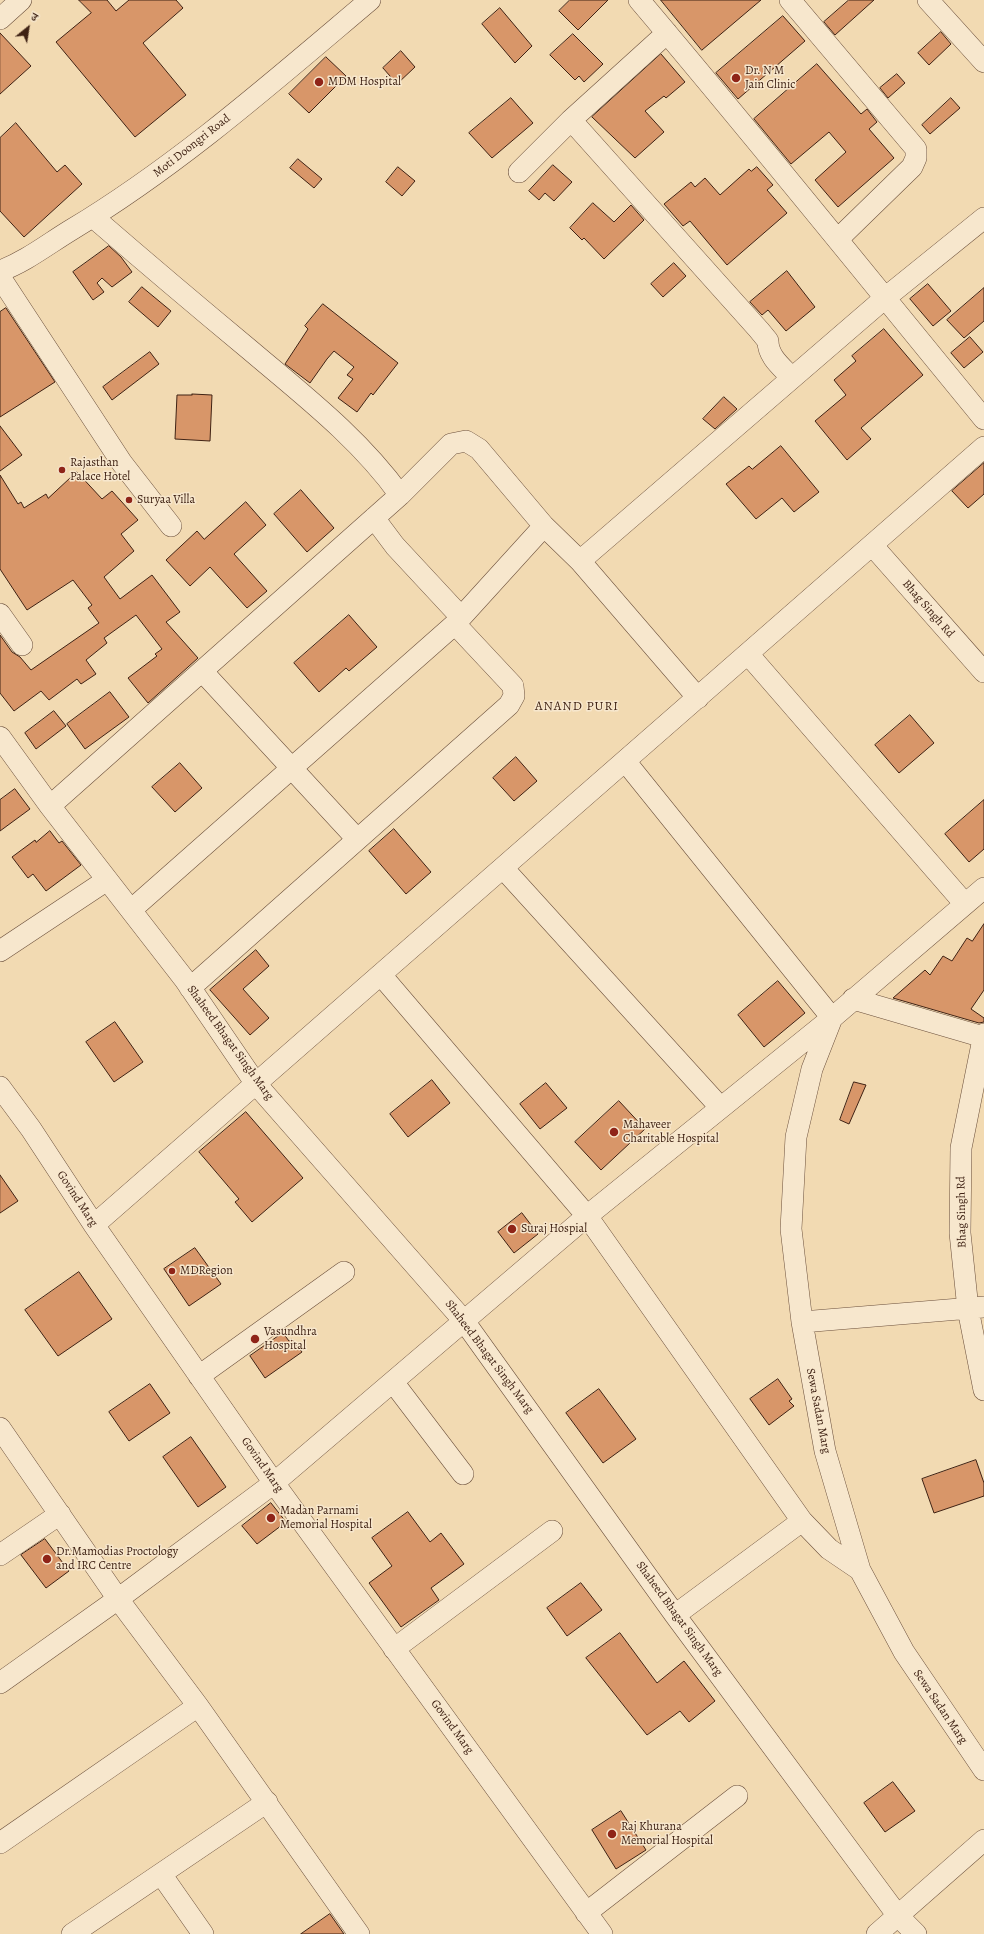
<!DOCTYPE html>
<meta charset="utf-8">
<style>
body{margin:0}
#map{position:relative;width:984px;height:1934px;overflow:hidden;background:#f2dab2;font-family:Alegreya,"Noto Serif Devanagari",serif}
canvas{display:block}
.north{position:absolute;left:8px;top:8px;width:40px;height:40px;-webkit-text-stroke:3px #f7e7cd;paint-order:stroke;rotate:30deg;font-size:11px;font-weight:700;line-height:16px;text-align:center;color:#3f2214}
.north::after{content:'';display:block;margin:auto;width:14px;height:18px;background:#3f2214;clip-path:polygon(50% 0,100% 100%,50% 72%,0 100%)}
</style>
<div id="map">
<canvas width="984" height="1934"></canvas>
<div class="north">उ</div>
</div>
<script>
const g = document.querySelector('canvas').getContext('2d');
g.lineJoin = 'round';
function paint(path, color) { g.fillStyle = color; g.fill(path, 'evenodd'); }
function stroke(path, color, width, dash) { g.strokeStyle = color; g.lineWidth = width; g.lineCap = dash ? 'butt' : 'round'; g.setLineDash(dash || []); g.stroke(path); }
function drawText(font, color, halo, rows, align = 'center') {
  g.font = font + ' Alegreya,serif'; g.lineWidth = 3; g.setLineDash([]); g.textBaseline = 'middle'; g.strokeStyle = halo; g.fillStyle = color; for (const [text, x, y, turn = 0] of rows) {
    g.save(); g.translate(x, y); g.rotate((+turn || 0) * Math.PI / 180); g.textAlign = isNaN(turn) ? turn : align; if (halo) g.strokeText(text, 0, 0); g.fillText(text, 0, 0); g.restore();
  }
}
const building = new Path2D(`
 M79,0H107L116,11L129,0H176L183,8L143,43L186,95L135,137L56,42L91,13Z
 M570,0H608L578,30L559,11Z
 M661,0H761L702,50Z
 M849,0H874L835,35L824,22Z
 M500,8L532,46L515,63L482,24Z
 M783,16L805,41L738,99L716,73Z
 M941,32L951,44L929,65L918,53Z
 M0,33L31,66L0,94Z
 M573,34L603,64L584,82L579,76L575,80L550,55Z
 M401,51L415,67L397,84L383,68Z
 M661,54L685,82L666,98L664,96L645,111L664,132L635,158L592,117Z
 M326,57L346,76L309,113L289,94Z
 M817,64L861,114L867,109L877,122L869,129L894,158L838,207L815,180L846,152L829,132L791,164L754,119Z
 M897,74L905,83L888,98L880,88Z
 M511,98L533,123L492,158L469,133Z
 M951,98L960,108L930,134L922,125Z
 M16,123L57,172L65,165L82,184L24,237L0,211V138Z
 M298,159L322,179L314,188L290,168Z
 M553,165L572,182L554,201L545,193L539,200L529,191Z
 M398,167L415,181L402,196L386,182Z
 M757,167L773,185L767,190L787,213L727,265L690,221L683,226L664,204L691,182L695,187L705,178L720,195L749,169L751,171Z
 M593,203L614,222L631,205L644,220L604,259L584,238L582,240L570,228Z
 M109,246L121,257L132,272L112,287L102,278L97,283L104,292L93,300L73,272Z
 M674,263L686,276L663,297L651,284Z
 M787,271L815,307L786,331L768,310L762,315L750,302Z
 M928,284L951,311L933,326L910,299Z
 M142,287L171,311L158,327L129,302Z
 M984,288V321L964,338L947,320Z
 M323,304L398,363L373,395L371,393L357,412L338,398L353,379L347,375L354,367L334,351L327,359L310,383L285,364L308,329L305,326Z
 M6,308L55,382L0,417V312Z
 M884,329L923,375L861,428L871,439L847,460L815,421L846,395L834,380L856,361L852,356Z
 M970,337L983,352L964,368L951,353Z
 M150,352L159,364L112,400L103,387Z
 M192,394L212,395L210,441L175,439L177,395H192Z
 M724,397L737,409L715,429L703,419Z
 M0,426L22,455L0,471Z
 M781,446L819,492L794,512L782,498L756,519L726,484L749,466L752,469Z
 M984,463V494L968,508L952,491Z
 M77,472L102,499L112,491L138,520L121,534L134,551L104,577L120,599L152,575L180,612L166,622L198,658L148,703L128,678L157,656L155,654L162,649L136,615L104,638L107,643L86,660L96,674L81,684L77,679L49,700L41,691L14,711L0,693V635L12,652L20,657L31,670L99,623L88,608L92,605L73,580L27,610L0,569V475L18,504L21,502L24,508L46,494L48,498Z
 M301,490L334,528L307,552L274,514Z
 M246,502L266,525L234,554L267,591L247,608L210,567L190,586L166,560L197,531L204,539Z
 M349,615L377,647L349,671L346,668L319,692L294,663Z
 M110,692L129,717L85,749L67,724Z
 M54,711L66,726L36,749L25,733Z
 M910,715L934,743L899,773L875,745Z
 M516,757L537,781L514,801L493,778Z
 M180,763L202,788L175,812L152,787Z
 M15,789L30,809L0,831V800Z
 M984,800V849L969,862L945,834Z
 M394,829L431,872L406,894L369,851Z
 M50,831L59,843L62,841L81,865L46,891L33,874L28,878L12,857L35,840L36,842Z
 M984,924V990L971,1009L984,1018V1022L979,1023L893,998L925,970L930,975L943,956L952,961L967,938L972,941Z
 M256,950L269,966L243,989L269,1018L250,1035L210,990Z
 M778,981L805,1013L764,1047L738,1015Z
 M115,1022L143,1062L114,1082L86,1042Z
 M432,1080L450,1103L408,1137L390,1114Z
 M854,1082L866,1085L849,1124L840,1120Z
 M546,1083L567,1108L540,1129L520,1104Z
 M619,1101L645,1129L601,1170L575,1142Z
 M246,1112L303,1178L252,1222L235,1202L239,1199L199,1152Z
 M0,1175L18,1201L0,1213Z
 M522,1213L538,1234L514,1253L498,1232Z
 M195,1248L221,1284L189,1306L164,1269Z
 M79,1272L112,1319L58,1356L25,1310Z
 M283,1333L289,1341L292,1339L302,1352L265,1378L250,1356Z
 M778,1379L792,1399L789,1401L794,1406L769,1425L750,1399Z
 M150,1384L170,1413L129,1441L109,1412Z
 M599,1389L636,1439L603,1463L566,1413Z
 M191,1437L226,1487L198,1507L163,1457Z
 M976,1460L984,1483V1496L934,1513L922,1479Z
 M271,1503L286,1522L257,1544L242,1526Z
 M408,1512L430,1542L441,1533L464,1564L431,1588L439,1600L401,1627L369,1583L392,1566L372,1538Z
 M45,1539L69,1571L46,1588L21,1555Z
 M581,1583L602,1610L567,1636L547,1608Z
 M620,1633L657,1683L684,1661L715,1701L689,1722L680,1711L647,1735L586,1658Z
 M893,1782L915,1811L885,1832L864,1803Z
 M621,1811L646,1850L616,1869L592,1830Z
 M330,1914L344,1934H301Z`);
paint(building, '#d89669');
stroke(building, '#3f2214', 1);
const minor = new Path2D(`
 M639,0C756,138 869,279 984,419
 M790,0L916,149V158L912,167L838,239
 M928,0L984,62
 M0,19L21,0
 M667,33L571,120L759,330L768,341C768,357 782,367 792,378
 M519,172L571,120
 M93,217C145,262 197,306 250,350C303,395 359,438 400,495
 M0,271C25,262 48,244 71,230C179,165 274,81 370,0
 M0,277L122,463L171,526
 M374,518L395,546L461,617
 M872,545L984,672
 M580,561L885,298L984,218
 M0,614L22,645
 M748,654L965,904
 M202,671L357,839
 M0,737L50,806L185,980L256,1084L464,1321L675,1615L898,1916L916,1934
 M625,761L832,1018L812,1069L796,1137L791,1229L802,1322L825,1451L860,1570L904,1652L984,1770
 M50,806L400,495L451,444L466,441L479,449L544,526L580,561L698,698
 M503,868L720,1107
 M131,910L455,624L544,526
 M0,951L107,880
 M381,975L587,1216L802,1521L829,1549L860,1570
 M190,988L509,705L514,696L513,686L455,624
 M853,999L983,1037
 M984,1034L961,1148L960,1233L968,1309L984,1390
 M0,1087L31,1129L94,1225L274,1483L602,1934
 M94,1225L984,447
 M802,1322L984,1307
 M199,1376L344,1272
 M393,1382L463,1474
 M0,1428L118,1599L198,1706L359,1934
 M0,1555L60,1514
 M675,1615L802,1521
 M394,1649L552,1531
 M0,1683L118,1599L274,1483L587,1216L832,1018L984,888
 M0,1843L198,1706
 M161,1874L203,1934
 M586,1913L737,1796
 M72,1934L267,1802
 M877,1934L984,1840`);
stroke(minor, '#6c503c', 22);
stroke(minor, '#f7e7cd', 21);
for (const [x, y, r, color] of [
 [736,78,5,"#8f2418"],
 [319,82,5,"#8f2418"],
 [62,470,4,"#8f2418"],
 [129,500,4,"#8f2418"],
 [614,1132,5,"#8f2418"],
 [512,1229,5,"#8f2418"],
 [172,1271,4,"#8f2418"],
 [255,1339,5,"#8f2418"],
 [271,1518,5,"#8f2418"],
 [47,1559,5,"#8f2418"],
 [612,1834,5,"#8f2418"]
]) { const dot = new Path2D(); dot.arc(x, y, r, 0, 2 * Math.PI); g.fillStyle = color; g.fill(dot); stroke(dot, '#f7e7cd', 1.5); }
drawText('12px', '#3f2214', '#f7e7cd', [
 ["Dr. N M",745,71],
 ["Jain Clinic",745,85],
 ["MDM Hospital",328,82],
 ["Rajasthan",70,463],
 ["Palace Hotel",70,477],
 ["Suryaa Villa",137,500],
 ["Mahaveer",623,1125],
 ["Charitable Hospital",623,1139],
 ["Suraj Hospial",521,1229],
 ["MDRegion",180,1271],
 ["Vasundhra",264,1332],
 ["Hospital",264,1346],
 ["Madan Parnami",280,1511],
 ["Memorial Hospital",280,1525],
 ["Dr.Mamodias Proctology",56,1552],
 ["and IRC Centre",56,1566],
 ["Raj Khurana",621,1827],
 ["Memorial Hospital",621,1841]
], 'left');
drawText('12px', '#3f2214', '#f7e7cd', [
 ["Moti Doongri Road",192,146,-38],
 ["Bhag Singh Rd",928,609,49],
 ["Shaheed Bhagat Singh Marg",230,1043,54],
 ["Govind Marg",77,1199,57],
 ["Bhag Singh Rd",962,1212,-91],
 ["Shaheed Bhagat Singh Marg",489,1357,53],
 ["Sewa Sadan Marg",818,1411,79],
 ["Govind Marg",262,1465,55],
 ["Shaheed Bhagat Singh Marg",679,1619,54],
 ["Sewa Sadan Marg",940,1707,56],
 ["Govind Marg",452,1727,54]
]);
g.letterSpacing = '1px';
drawText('13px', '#3f2214', '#f7e7cd', [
 ["ANAND PURI",577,707]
]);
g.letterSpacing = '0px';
</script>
